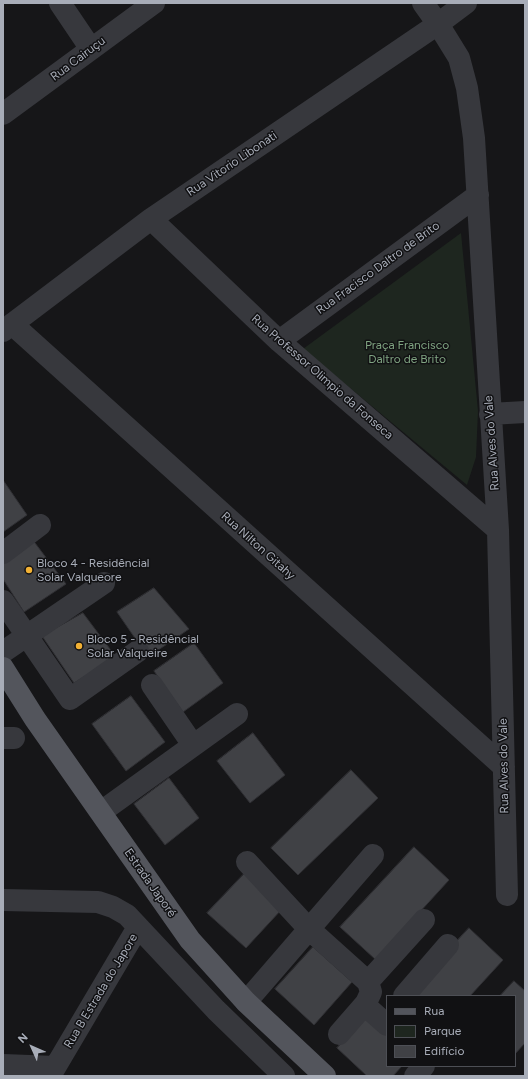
<!DOCTYPE html>
<meta charset="utf-8">
<style>
body{margin:0}
#map{position:relative;width:528px;height:1079px;overflow:hidden;background:#161618;font-family:Figtree,sans-serif}
canvas{display:block}
.frame{position:absolute;inset:0;border:4px solid #a8adb8;pointer-events:none}
.legend{position:absolute;left:386px;top:995px;width:130px;height:72px;box-sizing:border-box;background:#111113;border:1px solid #4d4f55;margin:0;padding:5px 7px;list-style:none;font-size:12px;color:#a8adb8}
.legend li{display:flex;align-items:center;gap:8px;height:20px}
.legend b{width:20px;border:1px solid #4d4f55}
.north{position:absolute;left:12px;top:1027px;width:40px;height:40px;-webkit-text-stroke:3px #111113;paint-order:stroke;rotate:315deg;font-size:11px;font-weight:700;line-height:16px;text-align:center;color:#a8adb8}
.north::after{content:'';display:block;margin:auto;width:14px;height:18px;background:#a8adb8;clip-path:polygon(50% 0,100% 100%,50% 72%,0 100%)}
</style>
<div id="map">
<canvas width="528" height="1079"></canvas>
<div class="frame"></div>
<ul class="legend">
<li><b style="height:5px;background:#53555c"></b>Rua</li>
<li><b style="height:11px;background:#1e261f"></b>Parque</li>
<li><b style="height:11px;background:#404145"></b>Edifício</li>
</ul>
<div class="north">N</div>
</div>
<script>
const g = document.querySelector('canvas').getContext('2d');
g.lineJoin = 'round';
function paint(path, color) { g.fillStyle = color; g.fill(path, 'evenodd'); }
function stroke(path, color, width, dash) { g.strokeStyle = color; g.lineWidth = width; g.lineCap = dash ? 'butt' : 'round'; g.setLineDash(dash || []); g.stroke(path); }
function drawText(font, color, halo, rows, align = 'center') {
  g.font = font + ' Figtree,sans-serif'; g.lineWidth = 3; g.setLineDash([]); g.textBaseline = 'middle'; g.strokeStyle = halo; g.fillStyle = color; for (const [text, x, y, turn = 0] of rows) {
    g.save(); g.translate(x, y); g.rotate((+turn || 0) * Math.PI / 180); g.textAlign = isNaN(turn) ? turn : align; if (halo) g.strokeText(text, 0, 0); g.fillText(text, 0, 0); g.restore();
  }
}
paint(new Path2D(`
 M461,233L478,411L476,457L467,485L303,349Z`), '#1e261f');
const building = new Path2D(`
 M3,480L27,515L3,532Z
 M32,539L66,584L24,612L3,579V561Z
 M154,588L189,629L148,657L117,612Z
 M83,613L116,657L74,683L42,636Z
 M194,643L223,683L183,712L154,671Z
 M131,696L165,742L126,771L92,724Z
 M253,733L285,775L250,803L217,761Z
 M351,770L378,798L298,875L271,848Z
 M169,778L199,818L165,845L134,804Z
 M414,847L449,880L376,960L340,927Z
 M244,874L282,909L246,948L207,913Z
 M469,928L503,960L470,996H406Z
 M313,947L352,982L314,1025L275,989Z
 M514,981L525,991V1043L515,1054V996H500Z
 M369,1014L387,1031V1066H402L393,1076H367L337,1048Z`);
paint(building, '#404145');
stroke(building, '#303034', 1);
stroke(new Path2D(`
 M60,3L91,49
 M423,3L438,24L459,58L467,88L474,138L498,530L507,895
 M3,114L154,3
 M151,219L279,341L498,530
 M12,324L504,767
 M3,331L151,219L438,24L466,3
 M279,341L478,195
 M490,414L525,412
 M3,553L40,525
 M3,601L70,699L138,651
 M3,652L104,583
 M152,685L193,745
 M3,738H14
 M101,812L237,714
 M247,862L309,929L368,982L371,992L366,1003L369,1009L387,1025
 M3,900L98,902L113,907L127,915L216,1010L284,1076
 M368,982L424,920
 M404,996L448,945
 M246,1002L373,855
 M339,1034L366,1003
 M3,1065L55,1067
 M50,1076L138,927
 M415,1076L424,1066`), '#37383d', 22);
stroke(new Path2D(`
 M3,668L35,719L190,940L246,1002L325,1076`), '#53555c', 22);
for (const [x, y, r, color] of [
 [29,570,4,"#f2b134"],
 [79,646,4,"#f2b134"]
]) { const dot = new Path2D(); dot.arc(x, y, r, 0, 2 * Math.PI); g.fillStyle = color; g.fill(dot); stroke(dot, '#111113', 1.5); }
drawText('12px', '#a8adb8', '#111113', [
 ["Rua Cairuçu",78,59,-37],
 ["Rua Vitorio Libonati",232,164,-34],
 ["Rua Fracisco Daltro de Brito",378,268,-36],
 ["Rua Professor Olimpio da Fonseca",322,377,41],
 ["Rua Alves do Vale",492,443,-94],
 ["Rua Nilton Gitahy",258,546,42],
 ["Rua Alves do Vale",504,766,-91],
 ["Estrada Japoré",150,883,55],
 ["Rua B Estrada do Japore",101,991,-59]
]);
drawText('12px', '#7fa381', '#111113', [
 ["Praça Francisco",407,345],
 ["Daltro de Brito",407,359]
]);
drawText('12px', '#a8adb8', '#111113', [
 ["Bloco 4 - Residêncial",37,563],
 ["Solar Valqueore",37,577],
 ["Bloco 5 - Residêncial",87,639],
 ["Solar Valqueire",87,653]
], 'left');
</script>
